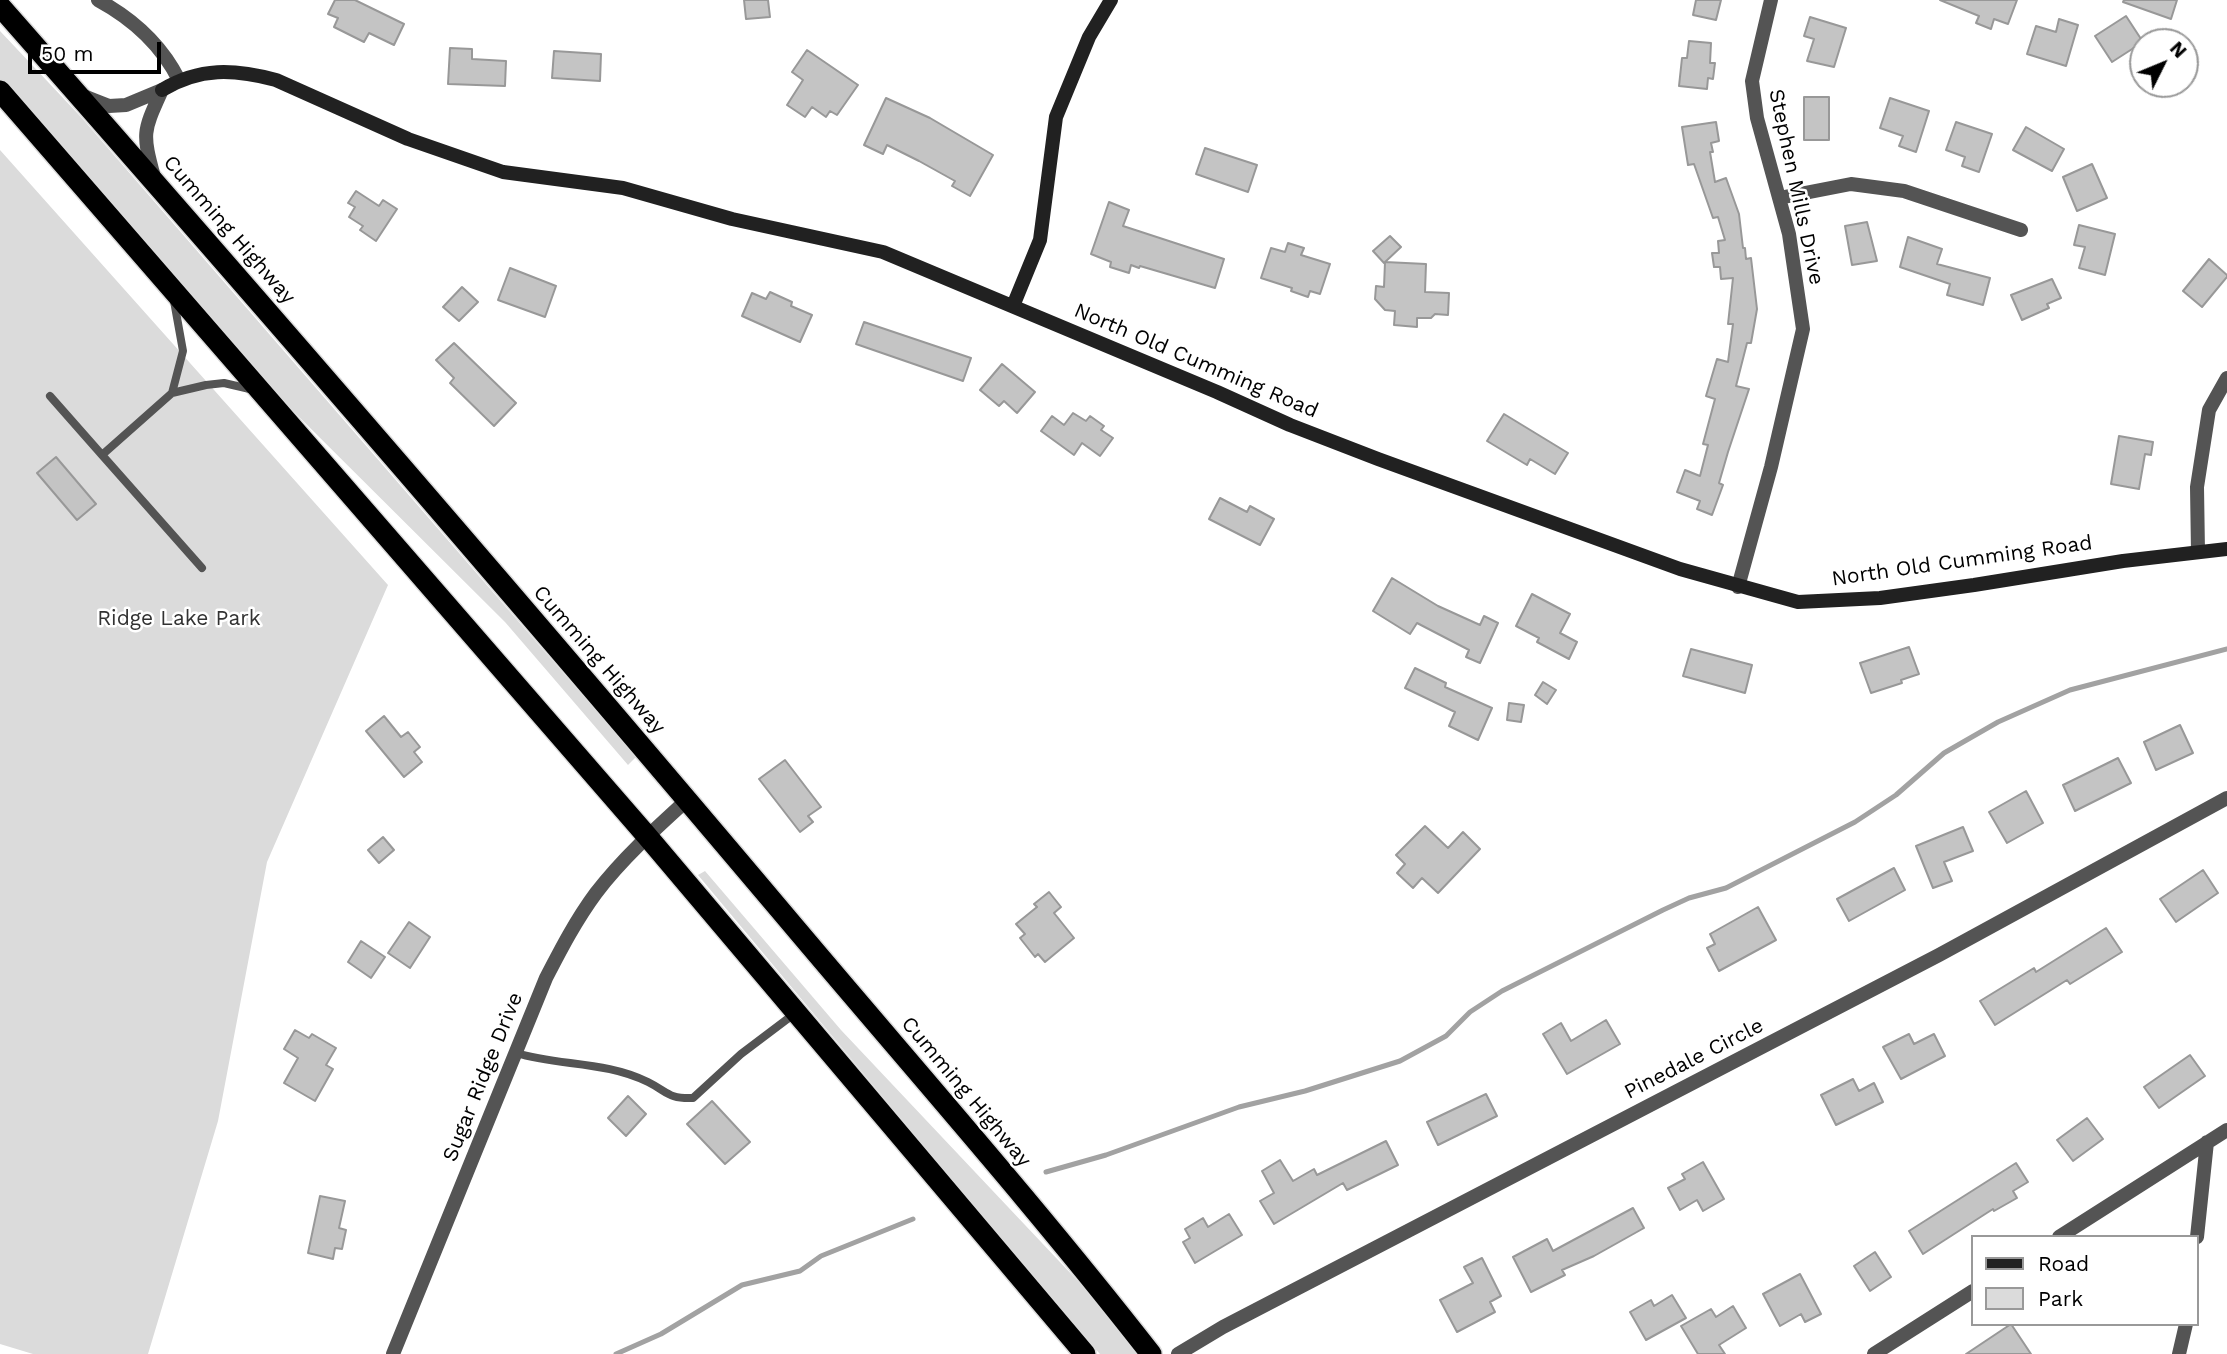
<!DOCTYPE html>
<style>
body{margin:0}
#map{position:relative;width:2227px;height:1354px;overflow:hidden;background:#fff;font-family:"Work Sans",sans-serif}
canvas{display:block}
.legend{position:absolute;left:1971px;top:1235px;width:228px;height:91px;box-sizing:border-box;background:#fff;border:2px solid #999;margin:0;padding:9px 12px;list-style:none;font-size:21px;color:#000}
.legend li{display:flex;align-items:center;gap:14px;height:35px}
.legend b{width:35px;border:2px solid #999}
.north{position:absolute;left:2129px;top:28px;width:70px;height:70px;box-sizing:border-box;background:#fff;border:2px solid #999;border-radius:50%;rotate:47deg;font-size:19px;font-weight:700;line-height:28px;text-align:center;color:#000}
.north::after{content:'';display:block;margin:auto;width:24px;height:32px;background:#000;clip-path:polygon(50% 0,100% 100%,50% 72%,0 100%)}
.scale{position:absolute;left:28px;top:42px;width:133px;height:32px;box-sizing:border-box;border:4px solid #000;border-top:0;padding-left:9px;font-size:21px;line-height:24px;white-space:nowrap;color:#000;-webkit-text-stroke:5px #fff;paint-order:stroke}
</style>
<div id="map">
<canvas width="2227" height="1354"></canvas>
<ul class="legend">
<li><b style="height:9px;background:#212121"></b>Road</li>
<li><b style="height:19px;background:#dbdbdb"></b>Park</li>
</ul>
<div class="north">N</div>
<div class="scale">50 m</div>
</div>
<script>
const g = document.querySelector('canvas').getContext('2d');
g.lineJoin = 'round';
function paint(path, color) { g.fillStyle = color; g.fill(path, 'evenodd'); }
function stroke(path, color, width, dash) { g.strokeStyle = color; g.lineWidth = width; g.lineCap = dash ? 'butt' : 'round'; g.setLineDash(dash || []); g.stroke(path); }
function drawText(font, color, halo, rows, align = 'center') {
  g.font = font + ' "Work Sans",sans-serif'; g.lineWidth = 5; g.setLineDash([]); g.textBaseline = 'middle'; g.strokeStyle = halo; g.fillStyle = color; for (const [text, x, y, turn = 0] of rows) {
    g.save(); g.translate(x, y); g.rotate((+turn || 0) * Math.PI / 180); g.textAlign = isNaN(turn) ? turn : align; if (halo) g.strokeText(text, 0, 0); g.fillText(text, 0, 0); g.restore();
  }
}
paint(new Path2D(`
 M0,31L81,117L636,757L628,765L505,622L286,404L150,252L0,79Z
 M0,150L388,585L267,862L218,1121L148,1354H33L0,1344Z
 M705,871L841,1030L1092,1296L1139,1354H1100L1068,1319L698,875Z`), '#dbdbdb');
stroke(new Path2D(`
 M1046,1172L1106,1155L1239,1107L1305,1091L1400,1061L1446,1036L1470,1012L1502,991L1663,910L1689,898L1726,888L1855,822L1896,795L1944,753L1998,722L2070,690L2227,649
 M616,1354L661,1334L742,1285L800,1271L821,1256L913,1219`), '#a2a2a2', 5);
const building = new Path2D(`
 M335,0H355L404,24L394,45L369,33L364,42L334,27L338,18L328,14Z
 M744,0H768L770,17L746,19Z
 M1696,0H1721L1716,20L1693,15Z
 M1940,0H2017L2008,24L1994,19L1991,29L1976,23L1979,16Z
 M2124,0H2177L2171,19L2123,2Z
 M2126,16L2143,42L2112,62L2095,36Z
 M1810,17L1846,28L1834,67L1807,61L1814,39L1804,36Z
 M2059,19L2078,25L2066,66L2027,54L2036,26L2056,32Z
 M1689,41L1711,43L1710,63H1715L1713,79L1708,78L1707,89L1679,86L1682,58H1687Z
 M450,48L472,49V59L506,61L505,86L448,84Z
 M807,50L858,85L837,115L830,111L826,117L812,107L805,117L787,105L803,80L792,72Z
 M554,51L601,54L600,81L552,78Z
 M1804,97H1829V140H1804Z
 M886,98L930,118L993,155L970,196L952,186L955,181L919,161L887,145L883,154L864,145Z
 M1890,98L1929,111L1916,152L1899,146L1903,136L1880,128Z
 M1716,122L1719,141L1711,143L1713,152H1710L1715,182L1726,178L1739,214L1743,248H1745L1746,259L1751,258L1757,309L1751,343H1747L1736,386L1749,389L1728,452L1719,483L1723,485L1712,515L1697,509L1700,501L1677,492L1685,470L1700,476L1708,445L1703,444L1715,399L1706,396L1717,359L1728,362L1733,324H1728L1733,278L1721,279L1720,267H1714L1712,253H1719L1718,241L1725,240L1718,217L1713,218L1694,164L1688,165L1682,127Z
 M1956,122L1992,134L1979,172L1962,166L1965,157L1946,150Z
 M2026,127L2064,149L2052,171L2013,150Z
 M1205,148L1257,165L1248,192L1196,174Z
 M2092,164L2107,198L2077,211L2063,177Z
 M356,191L379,206L383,200L397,209L376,241L360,230L363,226L349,217L355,207L348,203Z
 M1109,202L1129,210L1123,226L1224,259L1215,288L1140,266L1139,268L1131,265L1129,273L1110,267L1111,262L1091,254Z
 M1867,222L1877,261L1852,265L1845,226Z
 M2079,225L2115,234L2105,275L2079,268L2085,247L2074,245Z
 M1390,236L1401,247L1384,263L1373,251Z
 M1908,237L1942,249L1937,264L1990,278L1983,305L1947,295L1950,284L1900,267Z
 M1288,243L1304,248L1301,255L1330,264L1320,294L1310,291L1308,297L1291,291L1292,288L1261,278L1271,248L1285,252Z
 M2209,259L2227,275V277L2202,307L2183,291Z
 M1385,262L1426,264L1425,292L1449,293L1448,315L1435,314L1431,318H1417V327L1394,325L1395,311L1385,310L1375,299L1376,286L1384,287Z
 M510,268L556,286L545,317L498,300Z
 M2052,279L2061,298L2047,304L2049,308L2022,320L2011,295Z
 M462,287L478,302L459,321L443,307Z
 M770,292L792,302L791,306L812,315L800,342L742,316L752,293L766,299Z
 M864,322L971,358L963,381L856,344Z
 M454,343L516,403L494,426L450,383L454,378L436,360Z
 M1002,364L1035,392L1017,413L1004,401L999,406L980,390Z
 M1073,413L1086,421L1090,416L1104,426L1101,430L1113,438L1100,456L1082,443L1074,455L1041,431L1052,416L1064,425Z
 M1504,414L1568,453L1555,474L1530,459L1527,465L1487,441Z
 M2119,436L2153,442L2151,455L2145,454L2139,489L2111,484Z
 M56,457L96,504L77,520L37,473Z
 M1220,498L1247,512L1250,506L1274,519L1260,545L1209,519Z
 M1392,578L1438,606L1480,625L1484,616L1498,623L1480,663L1466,657L1469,650L1417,623L1410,634L1373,611Z
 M1532,594L1570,614L1560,633L1577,642L1569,659L1537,642L1539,638L1516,626Z
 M1909,647L1919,674L1901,680L1902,683L1871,693L1860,663Z
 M1691,649L1752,665L1745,693L1683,676Z
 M1415,668L1446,683L1445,687L1492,708L1478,740L1449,726L1455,712L1405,688Z
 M1543,682L1556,690L1547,704L1535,695Z
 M1509,703L1524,705L1521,722L1507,720Z
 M384,716L401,737L408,732L420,747L414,752L422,762L404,777L366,731Z
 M2180,725L2193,753L2156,770L2144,742Z
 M2118,758L2131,783L2075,811L2063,785Z
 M785,760L821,807L808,816L813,822L800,832L759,779Z
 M2026,791L2043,823L2007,843L1989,812Z
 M1425,826L1448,848L1463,832L1480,849L1438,893L1422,878L1413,888L1397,873L1405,864L1396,855Z
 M1963,827L1973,851L1944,862L1952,881L1933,888L1916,846Z
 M383,837L394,850L379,863L368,850Z
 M1894,868L1905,890L1849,921L1837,899Z
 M2203,870L2218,893L2176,922L2160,899Z
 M1049,892L1061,907L1054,913L1074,938L1045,962L1038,954L1035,957L1020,938L1025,934L1016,924L1037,907L1034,904Z
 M1758,907L1776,940L1719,971L1707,948L1715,944L1710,934Z
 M409,922L430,937L410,968L388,953Z
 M2106,928L2122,952L2070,984L2067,980L1995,1025L1980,1001L2034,968L2036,972Z
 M361,941L385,957L371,978L348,962Z
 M1606,1020L1620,1044L1567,1074L1543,1034L1561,1023L1571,1041Z
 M295,1030L309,1038L312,1034L336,1048L326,1065L333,1069L315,1101L284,1083L298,1058L284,1049Z
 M1909,1034L1914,1044L1934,1034L1945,1056L1901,1079L1883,1047Z
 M2190,1055L2205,1076L2159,1108L2144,1087Z
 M1853,1079L1859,1091L1874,1083L1883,1102L1836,1125L1821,1095Z
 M1486,1094L1497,1116L1438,1145L1427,1122Z
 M628,1096L646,1114L626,1136L608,1118Z
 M712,1101L750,1142L725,1164L687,1124Z
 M2087,1118L2103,1139L2073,1161L2057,1140Z
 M1386,1141L1398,1165L1347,1190L1343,1183L1274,1224L1260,1201L1274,1193L1262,1171L1280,1160L1293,1181L1314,1169L1317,1175Z
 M1703,1162L1724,1199L1703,1211L1697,1200L1680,1210L1668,1188L1685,1179L1682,1174Z
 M2016,1163L2028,1182L2013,1191L2017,1198L1994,1211L1993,1209L1923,1254L1909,1231Z
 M320,1196L345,1201L339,1228L346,1230L342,1249L335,1248L333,1259L308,1253Z
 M1633,1208L1644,1228L1594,1256L1562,1270L1565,1275L1531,1292L1513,1257L1547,1239L1553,1251Z
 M1229,1214L1242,1235L1195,1263L1183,1242L1190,1238L1185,1229L1203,1218L1208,1227Z
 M1875,1252L1891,1277L1870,1291L1854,1266Z
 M1482,1258L1501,1296L1490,1302L1495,1312L1457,1332L1440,1300L1473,1283L1464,1267Z
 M1800,1274L1821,1314L1805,1322L1801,1314L1780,1326L1763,1294Z
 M1672,1295L1686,1318L1646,1340L1630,1312L1651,1300L1654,1306Z
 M1733,1306L1746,1328L1719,1345L1725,1354H1698L1681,1326L1711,1309L1716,1317Z
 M2011,1324L2031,1354H1966Z`);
paint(building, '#c4c4c4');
stroke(building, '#989898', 2);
const highway = new Path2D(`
 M0,6C265,307 527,610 786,917C908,1062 1034,1204 1151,1354
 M0,91L647,836L1085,1354`);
stroke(highway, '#dbdbdb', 24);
stroke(new Path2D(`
 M172,393L183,351L174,301
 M50,396L102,455L172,393L206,385L224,383L254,390
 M102,455L202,568
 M516,1053C559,1066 606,1061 648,1082C668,1092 668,1099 693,1098L741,1054L794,1014`), '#545454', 8);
stroke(new Path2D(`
 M98,0C133,19 161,44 179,80
 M81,95L109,106L126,105L162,90
 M154,177C142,132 143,132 162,90
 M1779,198L1851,184L1904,191L2021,230
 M2198,552L2197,487L2209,410L2227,378
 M1738,587L1771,467L1803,329L1789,234L1757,118L1752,81L1771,0
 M2059,1237L2227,1130
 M2197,1237L2207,1142
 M393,1354L546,978C561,949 576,920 596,893C622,859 655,829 687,800
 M1178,1354L1223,1327L1939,955L2227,798
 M1874,1354L1973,1291
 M2179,1354L2186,1324`), '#545454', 14);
stroke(new Path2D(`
 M162,90C200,67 234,69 276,80L408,139L503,172L623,188L732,219L883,252L1217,392L1290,425L1378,459L1680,569L1798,602L1880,598L1974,585L2123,561L2227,549
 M1013,306L1040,240L1056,117L1089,37L1111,0`), '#212121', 14);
stroke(highway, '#000', 21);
drawText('21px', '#000', '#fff', [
 ["Stephen Mills Drive",1796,187,78],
 ["Cumming Highway",229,230,49],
 ["North Old Cumming Road",1196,361,23],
 ["North Old Cumming Road",1962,561,-8],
 ["Cumming Highway",599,660,49],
 ["Pinedale Circle",1694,1059,-27],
 ["Sugar Ridge Drive",483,1077,-68],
 ["Cumming Highway",966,1092,50]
]);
drawText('21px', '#323232', '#fff', [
 ["Ridge Lake Park",179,619]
]);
</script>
